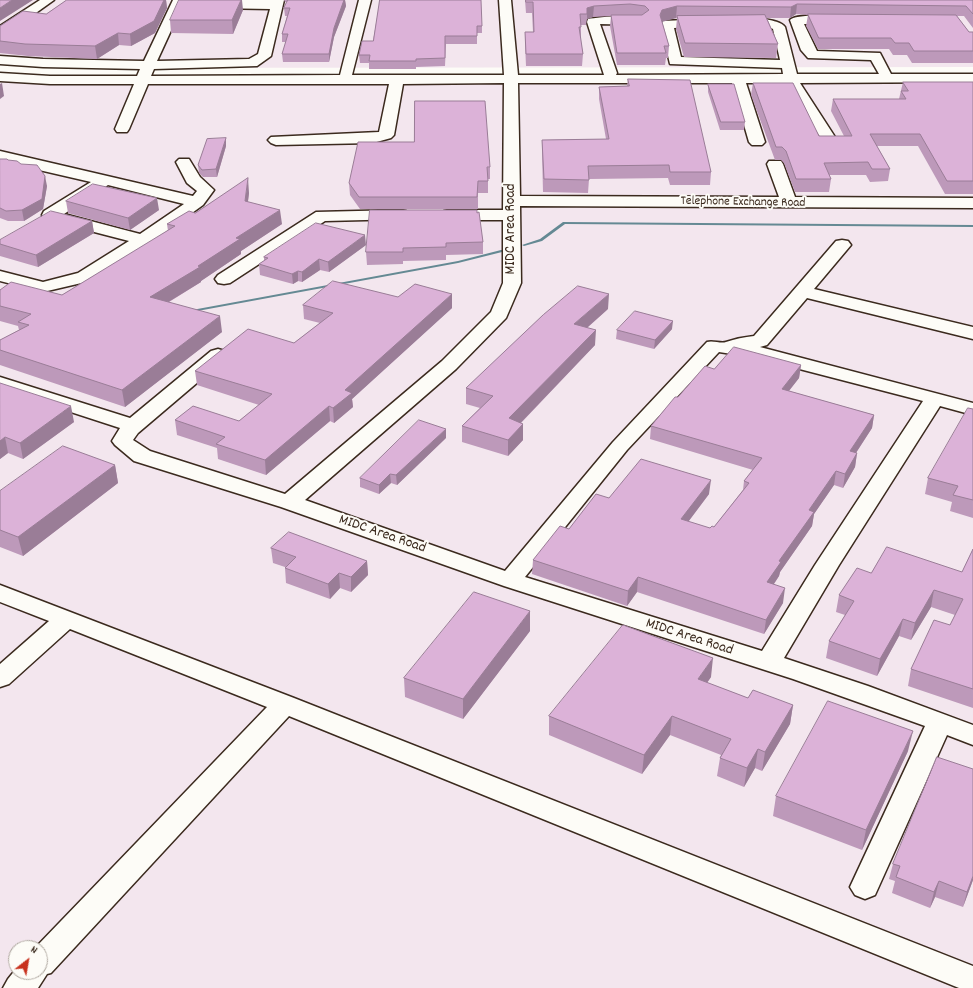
<!DOCTYPE html>
<style>
body{margin:0}
#map{position:relative;width:973px;height:988px;overflow:hidden;background:#fdfcf7;font-family:Dekko,sans-serif}
canvas{display:block}
.north{position:absolute;left:8px;top:940px;width:40px;height:40px;box-sizing:border-box;background:#fdfcf7;border:1px solid #afa8a0;border-radius:50%;rotate:31deg;font-size:11px;font-weight:700;line-height:16px;text-align:center;color:#3b2a1e}
.north::after{content:'';display:block;margin:auto;width:14px;height:18px;background:#c8321e;clip-path:polygon(50% 0,100% 100%,50% 72%,0 100%)}
</style>
<div id="map">
<canvas width="973" height="988"></canvas>
<div class="north">N</div>
</div>
<script>
const g = document.querySelector('canvas').getContext('2d');
g.lineJoin = 'round';
function paint(path, color) { g.fillStyle = color; g.fill(path, 'evenodd'); }
function stroke(path, color, width, dash) { g.strokeStyle = color; g.lineWidth = width; g.lineCap = dash ? 'butt' : 'round'; g.setLineDash(dash || []); g.stroke(path); }
function drawText(font, color, halo, rows, align = 'center') {
  g.font = font + ' Dekko,sans-serif'; g.lineWidth = 4; g.setLineDash([]); g.textBaseline = 'middle'; g.strokeStyle = halo; g.fillStyle = color; for (const [text, x, y, turn = 0] of rows) {
    g.save(); g.translate(x, y); g.rotate((+turn || 0) * Math.PI / 180); g.textAlign = isNaN(turn) ? turn : align; if (halo) g.strokeText(text, 0, 0); g.fillText(text, 0, 0); g.restore();
  }
}
paint(new Path2D(`
 M0,0H973V67L49,68L0,64Z
 M0,81L37,84L973,83V988H0ZM16,948H40V972H16Z`), '#f3e6ee');
paint(new Path2D(`
 M563,222L973,225V227L565,224L542,241L524,246L522,245L540,239Z
 M501,250H502V252L458,263L192,312L190,311L192,310L458,261Z`), '#648993');
const minor = new Path2D(`
 M40,0H54L5,35L0,36V26Z
 M173,0H185L157,61L249,59L258,54L270,9L213,8L207,4L213,0H284L271,56L257,66L154,69L151,76L340,75L359,0H371L352,75H504L499,0H511L518,75H604L587,22L588,19C598,17 640,13 645,21L639,25L600,24L617,73L616,75L783,74L782,68L670,64L661,26L663,21L707,19L712,20L713,23L712,26L674,28L681,57L780,60L773,29L769,27H739L733,23C738,15 779,18 785,27L797,74H879L871,60L808,58L801,50L790,20C794,14 839,14 843,20L837,24H804L817,51L880,53L891,74H973V82L800,83L835,137L832,140H822L786,83H746L765,142L762,145H752L749,142L732,83H518L520,196L779,197L767,164L769,161H781L783,164L795,197L973,198V208L520,206L521,283L506,318L456,369L305,500L505,571L613,442L707,342C713,340 721,344 726,342C735,339 744,337 754,336L836,241L842,240L848,241L851,245L814,289L973,327V339L807,298L767,345L760,347L973,403V415L940,406L839,565L784,658L868,686L973,725V745L947,735L875,895L865,899L855,895L850,887L925,726L793,679L504,586L281,507L134,461L115,445L112,441L120,428L0,389V377L130,418L211,351L218,349L225,351L228,355L225,359L138,433L133,440L150,451L285,494L442,361L491,312L503,283V220H450L444,219L442,215L444,211L450,210H503L504,83L403,84L394,135L391,138L373,143L276,145L271,143L268,140L271,137L379,132L389,84H148L129,129L127,132H117L115,129L134,84H50L0,81V73L50,76H137L140,69L43,67L0,64V56L43,59L144,61ZM719,352L757,358L923,401L815,565L762,651L525,577L627,450Z
 M0,151L193,196L197,191L187,183L176,162L179,159H189L200,177L214,190L203,205L149,244L90,281L43,292L0,281V271L43,282L78,273L129,241L44,219L42,215L44,211L91,182L0,161ZM108,185L184,204L140,234L64,214Z
 M400,210L406,211L408,215L406,219L325,221L230,283L224,284L218,283L215,279L218,275L316,212Z
 M0,585L294,698L973,966V988H959L289,716L51,973L47,974L38,988H3L8,979L16,969V972H40V948H35L267,707L70,629L9,684L0,687V664L49,621L0,602Z`);
stroke(minor, '#3b2a1e', 3);
paint(minor, '#fdfcf7');
paint(new Path2D(`
 M67,0H166L167,8L155,33L131,46L119,45L97,59L28,56L0,53V26L46,14Z
 M284,0H345L346,6L334,37L329,62H283L282,54L286,42H282V34L287,16H285L284,8L287,2H285Z
 M380,0L482,26V33H477V44H446L445,66L416,67V69H369V63H360L359,55L373,41Z
 M525,0H973V28L964,16H957L969,32H973V63H912L907,55H893L889,49H818L806,26L808,15L796,14L790,18H767L778,44L776,58L684,57L676,29L677,18H676L662,21L669,46L668,58H666L665,65H617L610,26L611,16L593,17L587,19L586,25H581V38H580L583,54L582,66H526L525,43V32H533L532,13H526Z
 M243,10L233,34L171,33L170,20Z
 M628,79L711,172L710,185H670L668,178L589,179L588,193L543,192L542,152V140L606,139L599,99V87L627,86Z
 M903,82H973V194H945L918,146H877L890,169L888,181L870,182L866,175H829L831,179L829,192H795L784,163L781,160H775L751,95L753,83L819,136H844L831,111L833,99H899Z
 M708,84L745,122L744,130H720L708,92Z
 M226,138V146L217,177H203L199,173L198,165Z
 M0,159L8,160L47,186L43,209L24,221H8L0,218Z
 M490,167V179H488V193H478V209H360L350,195L349,183Z
 M249,193L248,202L282,224L241,251V254L201,281V282L169,302L222,332L125,407L0,365V340L19,330L18,326L0,321V290L62,295L168,231L167,224L195,213Z
 M66,201L159,210L130,230L68,213Z
 M477,213L483,242V254L446,255V260L403,261V264L367,265L366,252Z
 M92,221L94,233L38,267L0,256V240Z
 M366,245L329,272L320,270L302,282L298,281L293,284L260,275L259,264L264,261V257Z
 M398,297L452,308L352,399L353,407L334,423L330,421L266,475L218,459L217,448L177,435L175,420L239,421L259,405L197,385L195,371L294,343L320,323L304,319L303,305Z
 M608,309L587,328L595,345L521,423L523,424V440L508,456L462,442V426L480,408L466,404V388Z
 M672,329L654,349L616,339L617,330Z
 M801,365L799,378L789,391L874,415L872,428L856,453H857L855,467L843,488L834,485L814,514L812,526L780,572L779,576L774,584L783,603L764,634L637,592L627,606L532,574L533,560L569,529L609,498L709,494L688,522L710,528L714,527L743,490L744,481L753,470L650,439L651,426L678,397L714,369Z
 M0,383L74,422L23,459L8,453L0,459Z
 M973,409V518L950,511L952,502L925,494L928,478Z
 M446,438L397,485L391,483L379,494L360,487V478Z
 M115,465L118,483L23,556L0,547V491Z
 M271,548L367,561L368,575L351,592L340,588L330,599L286,583L285,568V567L273,563Z
 M973,549V708L908,686L911,669L950,625L955,615L931,607L911,640L899,636L877,676L826,658L829,641L845,615L836,612L839,595L871,573L962,572Z
 M530,631L463,719L405,697L404,678Z
 M711,677L707,683L748,698L793,705L790,724L762,771L755,768L744,787L717,776L720,758L721,755L670,735L642,774L549,735V716Z
 M908,751L862,850L773,816L776,796Z
 M893,864L973,880L963,907L935,897L930,908L892,893L895,881L889,879Z`), '#bd99ba');
paint(new Path2D(`
 M12,0H33L0,21V8Z
 M164,0H166L167,8L155,33L131,46L130,34Z
 M241,0H242L243,10L233,34L232,20Z
 M343,0H345L346,6L334,37L329,62V54L334,28Z
 M797,4L796,14L790,18L791,7Z
 M594,6L593,17L587,19V8Z
 M677,6L676,18L662,22L660,15L662,10Z
 M118,33L119,45L97,59L95,46Z
 M2,83L4,96L0,99V84Z
 M226,138V146L217,177L216,169Z
 M45,176L47,186L43,209L24,221L22,210Z
 M248,178L249,193L246,215L245,201Z
 M157,198L159,210L130,230L128,218Z
 M280,210L282,224L241,251V254L201,281V282L152,312L150,297L198,266L236,238Z
 M92,221L94,233L38,267L36,255Z
 M365,235L366,245L329,272L328,262Z
 M319,259L320,270L302,282V272Z
 M298,271V281L293,284L292,274Z
 M452,294V308L352,399L353,407L334,423L333,408L345,390Z
 M609,294L608,309L573,340L574,324Z
 M220,316L222,332L125,407L122,390Z
 M673,321L672,329L654,349L655,340Z
 M596,330L595,345L509,435V418Z
 M801,365L799,378L780,402L782,389Z
 M71,406L74,422L23,459L20,443Z
 M329,406L330,421L266,475L265,460Z
 M874,415L872,428L848,465L850,451Z
 M523,424V440L508,456V440Z
 M446,429V438L397,485L396,475Z
 M5,437L8,453L0,459V441Z
 M857,453L855,467L843,488L845,474Z
 M115,465L118,483L23,556L18,537Z
 M836,471L834,485L814,514L812,526L780,572L779,576L765,597L767,582L779,561L809,510Z
 M390,474L391,483L379,494V485Z
 M711,480L709,494L679,534L681,519Z
 M367,561L368,575L351,592V577Z
 M339,573L340,588L330,599L328,584Z
 M638,577L637,592L627,606L628,591Z
 M785,588L783,603L764,634L766,620Z
 M934,590L931,607L911,640L915,623Z
 M530,611V631L463,719V699Z
 M903,619L899,636L877,676L880,659Z
 M713,658L711,677L696,698L698,679Z
 M793,705L790,724L762,771L765,752Z
 M672,716L670,735L642,774L644,755Z
 M913,731L908,751L862,850L866,830Z
 M758,749L755,768L744,787L747,768Z
 M973,876V880L963,907L967,892Z
 M939,881L935,897L930,908L934,892Z`), '#9a7d97');
const building = new Path2D(`
 M0,0H12L0,8Z
 M67,0H164L154,21L130,34L118,33L95,46L25,44L0,41V26L23,11L46,14Z
 M179,0H241L232,20H170Z
 M288,0H344L334,28L329,54H282L288,34H282L290,8H284Z
 M380,0H481L482,26H477V36H445V58L416,59V61H369L370,55H359L362,41H373Z
 M526,0H973V14L966,6L797,4L791,7L677,6L662,10L660,15L669,46H664L666,53H617L611,15H642L649,10L645,6L630,4L594,6L587,8V14H580L581,27H579L583,54H526L525,32H534L533,2H526Z
 M808,14L956,15L969,32H973V51H914L909,43H895L891,38H819Z
 M765,15L778,44L685,43L677,16Z
 M628,79L690,80L711,172H670L669,165L588,166L589,180L544,179L542,140L609,139L599,87L629,86Z
 M903,82H973V181H947L920,134H870L890,169H872L868,162L824,163L831,179H796L786,151L782,147H776L753,83H793L819,136H852L833,99H906L901,91H908Z
 M708,84H734L745,122H721Z
 M415,101H485L490,167H487L488,181H478L477,197H359L349,183L358,142H414Z
 M226,138L216,169L202,170L198,165L207,139Z
 M0,159H7L8,160L17,161L21,164L37,165L45,176L42,199L22,210L6,211L0,208Z
 M248,178L245,201L280,210L236,238L240,239L198,266L200,267L150,297L220,316L122,390L0,350V340L29,325L18,322L31,314L0,306V290L11,282L62,295L175,226L167,224L189,211L195,213Z
 M93,184L157,198L128,218L66,201Z
 M370,210H477V213L479,212L483,242L446,243V247L403,248V252H366Z
 M51,211L92,221L36,255L0,244V240Z
 M316,223L365,235L328,262L319,259L302,272L298,271L292,274L259,264L268,258L264,257Z
 M333,281L398,297L415,284L452,294L345,390L352,393L333,408L329,406L265,460L216,444L225,437L175,420L193,406L239,421L272,394L195,371L248,329L294,343L333,313L303,305Z
 M578,286L609,294L574,324L596,330L509,418L523,424L508,440L462,426L493,396L466,388L543,315Z
 M635,311L673,321L655,340L617,330Z
 M734,347L801,365L782,389L874,415L850,451L857,453L845,474L836,471L809,510L814,512L779,561L781,562L767,582L785,588L766,620L638,577L628,591L533,560L560,526L569,529L596,494L609,498L641,459L711,480L681,519L710,528L712,526L714,527L749,483L744,481L762,458L651,426L675,397H678L705,366L714,369Z
 M0,383L71,406L20,443L5,437L0,441Z
 M968,408L973,409V500L953,495L958,486L928,478Z
 M419,420L446,429L396,475L390,474L379,485L360,478Z
 M63,446L115,465L18,537L0,530V491Z
 M289,532L367,561L351,577L339,573L328,584L285,568L296,557L271,548Z
 M887,547L962,572L973,549V689L911,669L934,620L950,625L963,599L934,590L915,623L903,619L880,659L829,641L854,601L839,595L857,568L871,573Z
 M474,592L530,611L463,699L404,678Z
 M623,625L713,658L698,679L748,698L753,690L793,705L765,752L758,749L747,768L720,758L731,739L672,716L644,755L549,716Z
 M828,701L913,731L866,830L776,796Z
 M937,757L973,769V876L967,892L939,881L934,892L896,877L900,866L893,864Z`);
paint(building, '#dcb2d8');
stroke(building, '#9a7d97', 1);
drawText('13px', '#3b2a1e', '#fdfcf7', [
 ["Telephone Exchange Road",743,203,1]
]);
drawText('15px', '#3b2a1e', '#fdfcf7', [
 ["MIDC Area Road",512,229,-90],
 ["MIDC Area Road",382,535,19],
 ["MIDC Area Road",689,638,18]
]);
</script>
